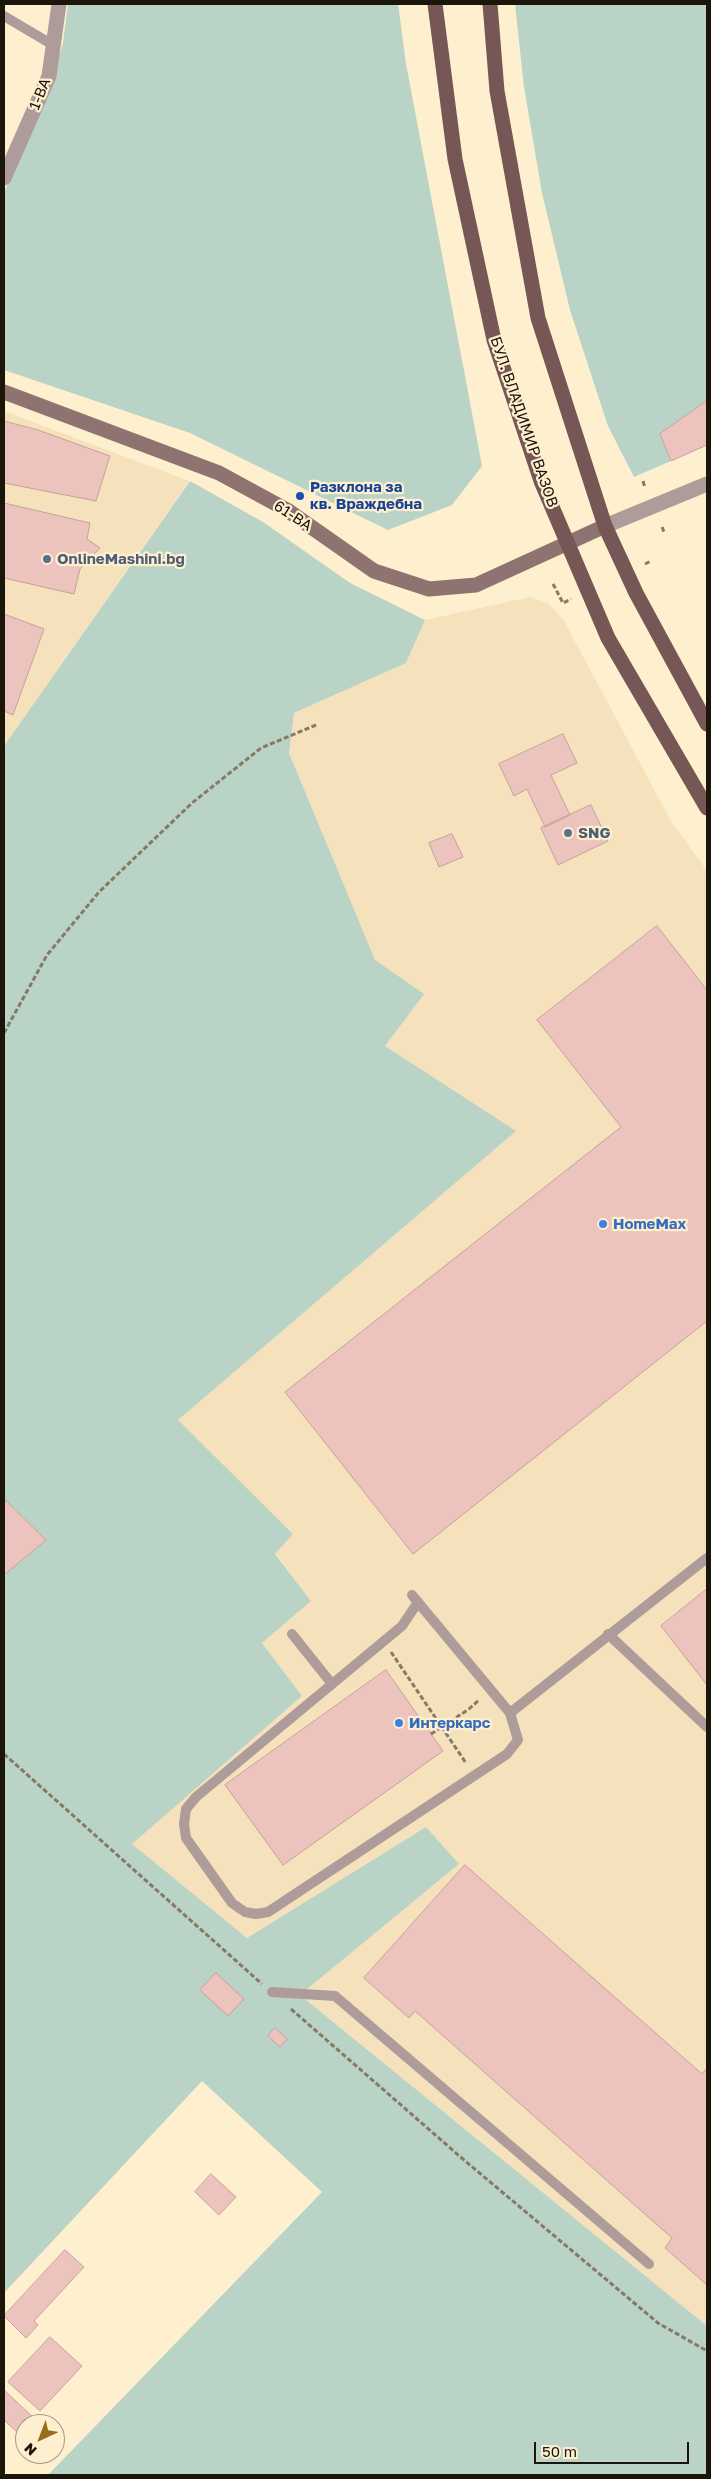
<!DOCTYPE html>
<meta charset="utf-8">
<style>
body{margin:0}
#map{position:relative;width:711px;height:2479px;overflow:hidden;background:#feefcf;font-family:"Golos Text",sans-serif}
canvas{display:block}
.frame{position:absolute;inset:0;border:5px solid #1b150a;pointer-events:none}
.north{position:absolute;left:15px;top:2414px;width:50px;height:50px;box-sizing:border-box;background:#feefcf;border:1px solid #a39880;border-radius:50%;rotate:223deg;font-size:14px;font-weight:700;line-height:20px;text-align:center;color:#1b150a}
.north::after{content:'';display:block;margin:auto;width:18px;height:22px;background:#986d1b;clip-path:polygon(50% 0,100% 100%,50% 72%,0 100%)}
.scale{position:absolute;left:534px;top:2442px;width:155px;height:22px;box-sizing:border-box;border:2px solid #1b150a;border-top:0;padding-left:6px;font-size:15px;line-height:18px;white-space:nowrap;color:#1b150a;-webkit-text-stroke:4px #feefcf;paint-order:stroke}
</style>
<div id="map">
<canvas width="711" height="2479"></canvas>
<div class="frame"></div>
<div class="north">N</div>
<div class="scale">50 m</div>
</div>
<script>
const g = document.querySelector('canvas').getContext('2d');
g.lineJoin = 'round';
function paint(path, color) { g.fillStyle = color; g.fill(path, 'evenodd'); }
function stroke(path, color, width, dash) { g.strokeStyle = color; g.lineWidth = width; g.lineCap = dash ? 'butt' : 'round'; g.setLineDash(dash || []); g.stroke(path); }
function drawText(font, color, halo, rows, align = 'center') {
  g.font = font + ' "Golos Text",sans-serif'; g.lineWidth = 4.5; g.setLineDash([]); g.textBaseline = 'middle'; g.strokeStyle = halo; g.fillStyle = color; for (const [text, x, y, turn = 0] of rows) {
    g.save(); g.translate(x, y); g.rotate((+turn || 0) * Math.PI / 180); g.textAlign = isNaN(turn) ? turn : align; if (halo) g.strokeText(text, 0, 0); g.fillText(text, 0, 0); g.restore();
  }
}
paint(new Path2D(`
 M4,411L189,481L4,746Z
 M530,597L548,603L563,619L671,821L707,871V2326L300,1995L459,1864L426,1827L247,1938L131,1844L302,1696L262,1643L311,1601L275,1553L293,1534L177,1420L515,1131L385,1046L423,994L375,961L289,753L294,713L406,663L425,620Z`), '#f5e2bc');
paint(new Path2D(`
 M68,4H398L406,64L482,466L452,505L388,530L190,433L4,370V193L49,91L63,43Z
 M515,4H707V401L660,434L671,461L634,477L608,426L570,310L542,193L524,87Z
 M190,481L263,522L350,583L425,620L406,663L294,713L289,753L375,960L424,994L385,1046L516,1131L178,1420L293,1534L275,1554L311,1601L262,1643L302,1696L132,1844L247,1938L426,1827L459,1864L300,1995L707,2326V2475H48L322,2192L202,2081L4,2293V1575L46,1540L4,1499V746Z`), '#b9d3c6');
const building = new Path2D(`
 M707,401V445L671,461L660,434Z
 M4,421L38,430L110,456L96,501L4,483Z
 M4,503L90,523L87,539L100,548L80,569L74,594L4,578Z
 M4,614L44,629L13,715L4,711Z
 M563,734L577,763L551,775L570,815L545,827L527,789L514,796L499,764Z
 M591,805L608,841L558,865L541,828Z
 M452,834L463,857L439,867L429,843Z
 M657,926L707,990V1321L413,1554L285,1392L621,1127L537,1020Z
 M4,1499L46,1540L4,1575Z
 M707,1589V1685L661,1626Z
 M386,1670L443,1751L283,1865L225,1785Z
 M465,1865L702,2074L707,2068V2285L665,2248L672,2238L415,2011L409,2018L364,1978Z
 M216,1973L244,1999L228,2016L200,1990Z
 M275,2028L287,2039L280,2047L268,2036Z
 M211,2174L236,2197L219,2215L195,2192Z
 M65,2250L84,2267L34,2321L38,2325L26,2338L4,2316Z
 M50,2337L82,2366L40,2411L8,2382Z
 M4,2390L34,2418L29,2424H25V2428L19,2434L4,2420Z`);
paint(building, '#edc3be');
stroke(building, '#c6a19d', 1);
stroke(new Path2D(`
 M643,481L645,488
 M662,527L664,532
 M645,564L651,561
 M553,584L563,603L571,599
 M4,1033L47,955L99,892L192,803L261,748L316,725
 M391,1652L466,1763
 M431,1734L469,1709L479,1700
 M4,1754L262,1984
 M291,2009L464,2160L658,2323L707,2351`), '#847a65', 3, [5, 2.5]);
stroke(new Path2D(`
 M4,16L53,45
 M412,1595L510,1713L518,1740L507,1754L268,1912L256,1914L245,1912L232,1903L186,1838L184,1824L186,1809L196,1797L402,1626L418,1602
 M292,1634L332,1684
 M608,1634L707,1727
 M510,1713L707,1558
 M272,1992L335,1996L649,2264`), '#ae9c9a', 10);
stroke(new Path2D(`
 M4,178L49,76L59,4
 M605,526L707,484`), '#ae9c9a', 15);
stroke(new Path2D(`
 M4,392L219,473L287,510L374,571L429,589L476,585L605,526`), '#8e7371', 15);
stroke(new Path2D(`
 M435,4L455,159L494,340L541,481L608,638L707,808
 M490,4L497,91L538,318L605,526L636,593L707,724`), '#765755', 15);
for (const [x, y, r, color] of [
 [300,496,5,"#1a4fb4"],
 [47,559,5,"#5c6f8a"],
 [568,833,5,"#5c6f8a"],
 [603,1224,5,"#3f7fe0"],
 [399,1723,5,"#3f7fe0"]
]) { const dot = new Path2D(); dot.arc(x, y, r, 0, 2 * Math.PI); g.fillStyle = color; g.fill(dot); stroke(dot, '#feefcf', 2); }
drawText('15px', '#1b150a', '#feefcf', [
 ["1-ВА",40,94,-68],
 ["БУЛ. ВЛАДИМИР ВАЗОВ",524,422,71],
 ["61-ВА",293,516,33]
]);
drawText('bold 15px', '#164399', '#feefcf', [
 ["Разклона за",310,487],
 ["кв. Враждебна",310,504]
], 'left');
drawText('bold 15px', '#4e5e75', '#feefcf', [
 ["ОnlineMashini.bg",57,559],
 ["SNG",578,833]
], 'left');
drawText('bold 15px', '#366cbe', '#feefcf', [
 ["HomeMax",613,1224],
 ["Интеркарс",409,1723]
], 'left');
</script>
